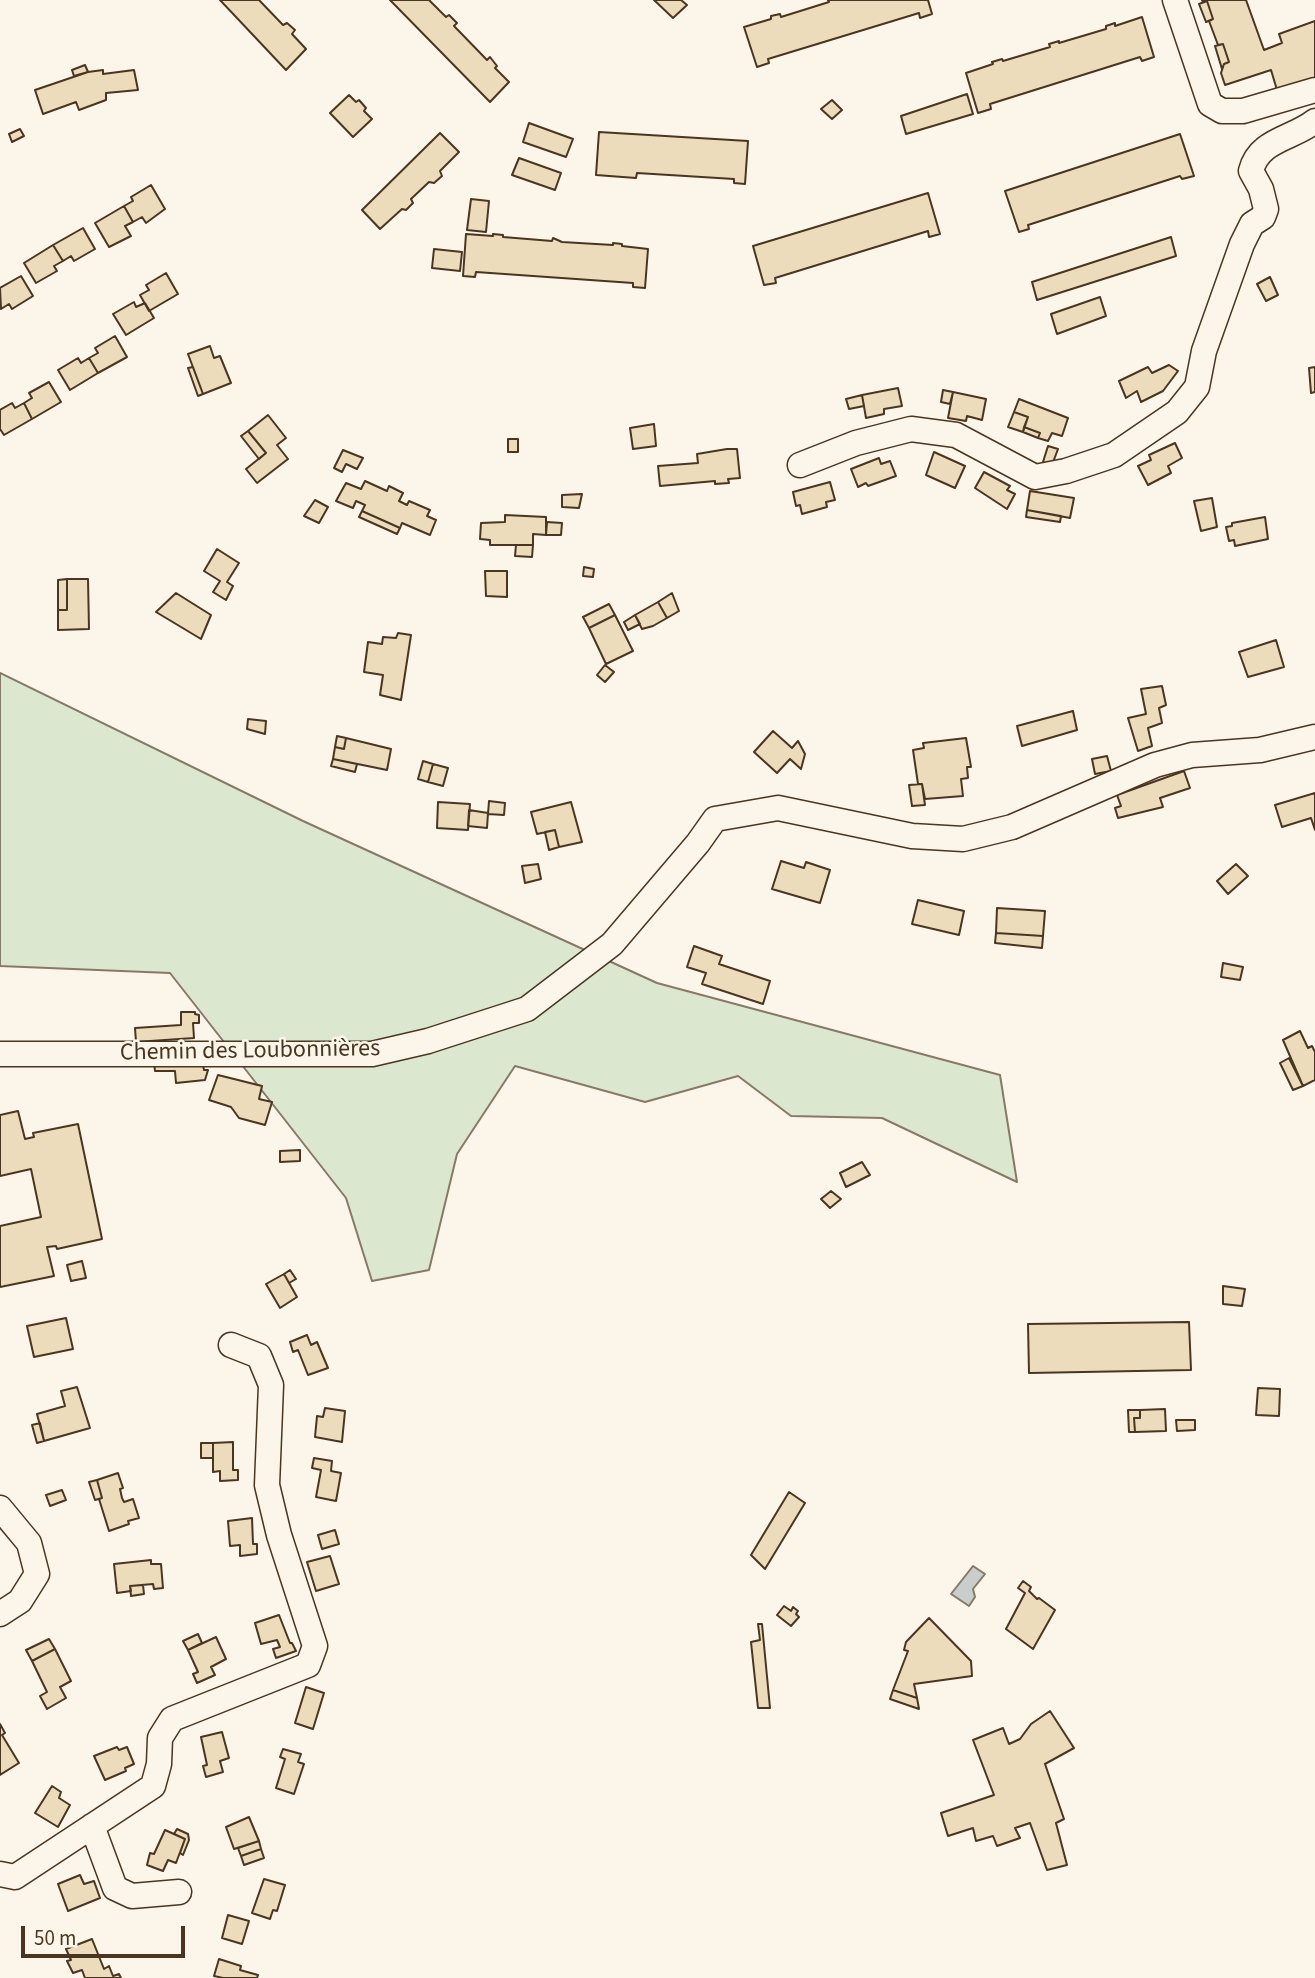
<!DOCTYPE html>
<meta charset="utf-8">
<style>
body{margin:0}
#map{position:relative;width:1315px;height:1978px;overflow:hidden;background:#fbf6e9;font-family:"Source Sans 3",sans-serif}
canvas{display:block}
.scale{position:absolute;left:21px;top:1926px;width:164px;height:32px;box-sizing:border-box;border:4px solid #4a3520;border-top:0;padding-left:9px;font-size:21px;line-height:24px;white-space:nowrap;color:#4a3520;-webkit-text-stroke:5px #fbf6e9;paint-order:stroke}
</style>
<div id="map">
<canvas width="1315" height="1978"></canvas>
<div class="scale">50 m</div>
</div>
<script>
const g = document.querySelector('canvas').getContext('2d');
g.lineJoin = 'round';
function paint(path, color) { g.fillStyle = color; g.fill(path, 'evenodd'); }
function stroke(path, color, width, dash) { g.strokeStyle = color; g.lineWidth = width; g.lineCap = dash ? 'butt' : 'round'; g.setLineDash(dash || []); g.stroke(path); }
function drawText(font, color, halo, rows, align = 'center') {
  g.font = font + ' "Source Sans 3",sans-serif'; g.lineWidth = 5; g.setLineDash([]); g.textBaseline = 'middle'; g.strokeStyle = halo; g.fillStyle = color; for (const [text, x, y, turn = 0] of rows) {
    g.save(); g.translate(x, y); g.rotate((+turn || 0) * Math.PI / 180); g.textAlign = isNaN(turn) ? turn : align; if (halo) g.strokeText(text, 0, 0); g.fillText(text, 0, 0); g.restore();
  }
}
const green = new Path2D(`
 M0,673L303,821L657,983L1000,1075L1017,1182L882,1118L791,1116L738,1076L645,1102L515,1066L457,1154L429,1270L372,1281L346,1198L170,973L0,966Z`);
paint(green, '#dce7d0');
stroke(green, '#887966', 2);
const water = new Path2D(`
 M973,1566L985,1574L973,1589L975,1597L969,1606L951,1594Z`);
paint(water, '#c9cecd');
stroke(water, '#887966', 2);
const building = new Path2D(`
 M220,0H259L283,25L287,23L295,30L292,34L306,49L286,70Z
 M390,0H429L446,17L449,15L457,23L454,26L487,60L490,57L497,66L495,68L509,82L490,102Z
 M654,0H681L687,5L673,18Z
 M828,0H928L932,14L920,18L919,13L768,59L769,63L757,67L744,27L771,19V16L780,14L781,17L829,2Z
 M1202,0H1246L1264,50L1282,43L1279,34L1315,21V78L1277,90L1271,70L1225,85L1221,73L1224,64L1229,62L1223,44L1218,45L1209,21L1213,19L1207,1L1203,2Z
 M1207,1L1213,19L1206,22L1199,4Z
 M1142,17L1154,57L1142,61L1140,57L990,104L991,109L978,113L966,73L993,64L992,62L1002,59L1003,61L1050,47L1049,44L1059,41V43L1106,29V26L1115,23V26Z
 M1223,44L1229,62L1224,64L1222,69L1215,46Z
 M85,65L88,72L74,76L72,70Z
 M103,70V74L134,70L138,90L106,93V100L79,110L76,102L43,114L35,90L88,72Z
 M967,94L973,114L906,134L901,116Z
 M349,95L356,102L359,100L366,108L364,111L372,119L353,137L330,113Z
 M832,100L842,110L832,119L821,109Z
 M529,123L573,139L566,157L523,142Z
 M20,129L24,136L12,142L9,134Z
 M599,132L748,141L745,184L734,183V179L637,173L636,178L596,175Z
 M440,133L459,152L440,171L442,176L434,183L429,182L411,199L413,203L406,210L402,209L380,229L362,210Z
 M1180,134L1194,176L1182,179L1180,176L1028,225L1029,229L1019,232L1005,191Z
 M519,158L561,173L555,190L512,175Z
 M151,185L165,209L146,223L142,217L133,222L124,206L133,201L131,197Z
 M928,193L940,234L929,237L928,231L775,278L776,283L764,285L753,246Z
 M471,199L489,201L486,232L467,230Z
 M124,206L133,222L125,226L131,236L109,247L95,223Z
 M83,228L95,249L74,261L71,256L63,261L53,245Z
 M466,234L493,236V234L503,235V237L552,241L553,238L562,242L613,245V243L622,244V246L648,249L645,288L633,287V283L476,272L475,277L463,276Z
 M1171,237L1176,256L1037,300L1032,282Z
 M53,245L63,261L54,266L57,271L36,283L24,263Z
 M434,249L462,252L460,271L432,268Z
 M166,273L178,294L149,311L140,295L149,290L146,285Z
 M21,276L33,296L12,309L9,304L1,309L0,288Z
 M1270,277L1278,295L1266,301L1257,284Z
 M1100,297L1106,316L1057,334L1051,314Z
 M134,302L136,307L145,303L154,318L126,335L113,314Z
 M115,336L127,357L98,373L89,358L98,353L95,348Z
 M210,346L214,358L220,356L231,383L203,394L188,354Z
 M78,358L81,363L89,358L98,373L70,390L58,370Z
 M1169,365L1178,371L1163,391L1141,402L1137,391L1126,398L1119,381L1148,367L1152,373Z
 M193,367L203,394L198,396L188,368Z
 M1315,367V392L1311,393L1309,368Z
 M49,382L61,402L32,419L24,403L32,398L29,393Z
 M898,388L902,406L884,409V414L866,418L862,395Z
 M943,390L953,392L950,404L941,402Z
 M953,392L986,399L982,420L967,416L966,421L948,418Z
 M862,395L864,406L849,409L846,399Z
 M1019,399L1068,418L1062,436L1052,433L1048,441L1038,438L1040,433L1024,427L1028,417L1014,412Z
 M12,403L15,408L24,403L32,419L4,435L0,429V410Z
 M1014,412L1028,417L1023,432L1008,427Z
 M268,415L286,438L277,445L288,459L257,483L246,469L266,453L248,431Z
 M654,424L656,446L633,449L630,428Z
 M1024,427L1040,433L1038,438L1023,432Z
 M248,431L266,453L259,459L241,436Z
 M508,439H518V452H508Z
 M1175,443L1182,458L1168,466L1171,473L1148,485L1138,466L1151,460L1149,455Z
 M1048,446L1058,449L1052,465L1043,462Z
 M727,449H737L740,478L728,479L729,483L715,484V481L660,486L658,466L698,463L697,454Z
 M343,450L363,458L357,469L346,464L342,472L334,468Z
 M934,452L965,466L955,488L926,475Z
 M879,458L881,464L890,461L896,476L868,486L866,483L858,487L851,469Z
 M984,472L1010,486L1007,490L1015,494L1007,509L975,488Z
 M365,481L387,491L389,486L403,493L399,501L407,505L409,501L430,510L427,516L436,520L430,535L402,523L400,528L362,511L365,505L356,501L353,508L336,501L346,483L361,489Z
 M830,482L835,500L826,502L827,507L802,514L800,505L796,506L793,492Z
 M1030,491L1074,498L1070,518L1027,510Z
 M582,494L579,508L562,507V495Z
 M1212,498L1217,527L1201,531L1194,501Z
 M315,500L328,507L319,523L304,516Z
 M1027,510L1061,516L1060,522L1026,517Z
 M362,511L400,528L397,534L359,517Z
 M505,515L546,517V535L533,534V545H490V540L480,539L481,523L505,522Z
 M1265,517L1268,539L1235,546L1234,540L1229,541L1226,527L1232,526V523Z
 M547,522L562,523L561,535H546Z
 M516,545H533L532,557L515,556Z
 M217,549L239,563L227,582L233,586L226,600L213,592L220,581L204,571Z
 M584,567L594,569L593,577L583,576Z
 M485,571H507V597L486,596Z
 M67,579V610H58V580Z
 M67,579H88L89,629L58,630V610H67Z
 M176,593L211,615L201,639L156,612Z
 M672,593L679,611L667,618L658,602Z
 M658,602L667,618L653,626L642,629L635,615Z
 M609,604L615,615L589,628L583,617Z
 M615,615L633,651L606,664L589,628Z
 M635,615L640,624L628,630L624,622Z
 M398,633L411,635L401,700L380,695L383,675L364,672L368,642L382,644L383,637L396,638Z
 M1276,640L1284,667L1248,677L1239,652Z
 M605,665L614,672L605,682L597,675Z
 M1162,686L1166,705L1159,708L1162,723L1148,728L1152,746L1138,751L1128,718L1146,714L1141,689Z
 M1073,711L1077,730L1022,746L1017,726Z
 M248,719L266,721L265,734L247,729Z
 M773,731L792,748L798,741L805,754L801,769L790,759L777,773L754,752Z
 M337,736L346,738L344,749L335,747Z
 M346,738L391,749L387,770L333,759L335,747L344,749Z
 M966,738L971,767H967L968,778L961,779L963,796L925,799L922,784H918L913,750L924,748L923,743Z
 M1107,756L1111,771L1095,774L1092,759Z
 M333,759L357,764L355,772L331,766Z
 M423,761L433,764L428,782L418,779Z
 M433,764L448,768L443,786L428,782Z
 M1184,771L1190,788L1160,798L1163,807L1118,818L1115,808L1121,806L1117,795Z
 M922,784L925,805L912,806L909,785Z
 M1315,793V830L1311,818L1282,827L1275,805Z
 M489,801L505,803L504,815L488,814Z
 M438,802L470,804L468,830L437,828Z
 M571,802L582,842L559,847L555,830L537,834L531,812Z
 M469,810L488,813L487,828L468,826Z
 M555,830L559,847L549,850L545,832Z
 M781,861L804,868L806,862L830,870L820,903L772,889Z
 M538,864L541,879L525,883L522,866Z
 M1236,864L1248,876L1228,894L1217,881Z
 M918,900L964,911L959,935L912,924Z
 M997,908L1045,911L1043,936L996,933Z
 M996,933L1043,936L1042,948L995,943Z
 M694,946L722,956L719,964L770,981L763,1004L702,984L706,973L687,967Z
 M1223,963L1243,967L1240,980L1221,977Z
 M181,1012H195V1014L199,1015V1023H193L194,1038L136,1042L135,1028L181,1025Z
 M1300,1031L1308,1048L1312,1046L1315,1052V1080L1303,1086L1283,1040Z
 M1289,1058L1303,1086L1293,1090L1280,1063Z
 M202,1060L204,1070H208L205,1080L176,1083L175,1071H155L154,1062Z
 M218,1075L262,1086L259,1099L272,1102L265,1125L239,1118L231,1107L209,1100Z
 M18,1111L25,1139L34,1137L33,1133L78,1124L102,1239L57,1249L56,1246L47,1247L54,1276L0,1287V1226L41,1217L31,1169L0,1176V1115Z
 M300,1150V1161L280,1162V1151Z
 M862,1162L870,1175L846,1187L840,1173Z
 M831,1191L841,1199L830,1208L821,1199Z
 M82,1261L86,1278L71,1281L67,1265Z
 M290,1270L296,1279L289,1283L284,1274Z
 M284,1274L297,1297L280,1308L266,1284Z
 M1223,1286L1245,1289L1242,1306L1223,1304Z
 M66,1318L73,1349L34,1357L27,1326Z
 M1189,1322L1191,1370L1029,1373L1028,1324Z
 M307,1335L311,1345L317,1342L328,1368L308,1375L298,1350L293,1352L290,1342Z
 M77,1387L90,1428L44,1441L37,1414L65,1406L61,1391Z
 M1258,1388L1280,1389L1279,1416L1256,1415Z
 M325,1408L345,1411L342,1442L315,1437L317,1416L323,1417Z
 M1165,1409L1166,1431L1135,1432L1134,1418H1140V1410Z
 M1128,1410H1140V1418H1134L1135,1432H1129Z
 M1176,1420H1195V1430L1177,1431Z
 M40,1423L44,1441L37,1443L32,1425Z
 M233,1442V1470H238V1480L220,1481V1471L213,1472V1443Z
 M201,1443H213V1458H201Z
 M314,1458L332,1461L331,1471L341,1473L336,1501L316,1497L321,1470L312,1468Z
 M118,1473L123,1488L120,1489L122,1498L124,1502L133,1499L139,1518L128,1521L129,1524L109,1531L99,1499L102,1498L97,1480Z
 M97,1480L102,1498L95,1500L89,1482Z
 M62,1490L66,1500L50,1506L46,1495Z
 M789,1492L805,1503L765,1569L751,1555Z
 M252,1518L253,1544H257V1554L240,1556V1545L230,1546L228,1521Z
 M335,1530L339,1544L322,1549L318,1535Z
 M330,1556L339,1584L316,1591L307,1562Z
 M151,1560V1564H161L163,1588L154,1589L153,1584L130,1586L131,1591L117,1593L114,1564Z
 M1023,1581L1031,1587L1029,1591L1037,1599L1039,1598L1055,1610L1033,1649L1006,1629L1025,1593L1018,1588Z
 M143,1585L144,1594L131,1596L130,1586Z
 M784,1606L791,1611L793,1607L798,1611L796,1614L799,1617L791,1626L777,1615Z
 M279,1615L290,1643H292L296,1651L276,1658L273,1649L280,1647L277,1640L261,1644L255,1623Z
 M929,1618L971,1661L972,1676L914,1684L917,1698L893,1690L908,1651L904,1650L906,1642Z
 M758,1624H762L770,1708H758L751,1642L760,1640Z
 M198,1634L202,1643L188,1650L183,1641Z
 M216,1637L226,1659L211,1667L215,1675L197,1683L193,1674L198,1672L188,1650Z
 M49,1639L55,1649L32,1661L26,1650Z
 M55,1649L71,1681L60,1687L66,1698L47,1709L40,1696L47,1692L32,1661Z
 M306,1687L324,1693L313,1729L295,1723Z
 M893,1690L917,1698L919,1709L890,1699Z
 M1050,1711L1074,1748L1045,1764L1064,1819L1056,1823L1067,1865L1047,1870L1030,1823L1015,1828L1020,1838L997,1846L993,1836L976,1841L973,1828L948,1836L941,1813L994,1795L973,1740L1003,1728L1009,1744L1020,1739L1031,1724Z
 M0,1724L5,1733L2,1735L19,1763L0,1775Z
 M222,1732L229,1758L220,1761L223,1772L206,1777L203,1766L207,1765L201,1737Z
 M117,1747L119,1750L127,1747L134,1764L125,1768L126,1771L105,1780L94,1756Z
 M283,1749L301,1754L298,1762L304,1764L294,1794L276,1788L285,1759L280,1757Z
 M52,1786L61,1792L59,1798L70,1805L58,1827L35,1813Z
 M249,1817L259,1841L234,1849L226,1827Z
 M177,1829L188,1834L189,1840L183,1855L180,1853L185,1839L174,1834Z
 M165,1830L185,1839L176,1863L168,1860L163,1871L147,1865L150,1853L154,1854Z
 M259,1841L261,1849L241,1856L238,1848Z
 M261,1849L264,1858L244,1865L241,1856Z
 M80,1875L84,1884L94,1881L100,1898L68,1911L58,1884Z
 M264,1879L285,1885L277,1911L273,1910L270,1919L252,1913Z
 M228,1915L249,1921L242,1944L222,1938Z
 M92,1939L104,1969L109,1966L113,1976L119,1974L121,1978H85L82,1970L73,1973L67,1961L71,1960L66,1949Z
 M219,1959L241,1966L240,1970L258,1975L257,1978H223L214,1976Z`);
paint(building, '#ecdcbc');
stroke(building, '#4a3520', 2);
const minor = new Path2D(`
 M1175,0L1210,104L1222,111H1243L1315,90
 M800,465L856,443L911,429L956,435L1035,477L1066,471L1114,455L1177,412L1197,387L1204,351L1242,244L1252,224L1263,217L1266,209L1261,189L1251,171C1259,139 1293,139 1315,121
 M0,1054H372L428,1041L527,1009L612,944L698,843L715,819L778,808L912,836L963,839L1012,827L1155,765L1192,755L1260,750L1315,737
 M0,1508L29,1543L37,1574L20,1601L0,1614
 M92,1826L115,1888L132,1896L179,1892
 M0,1874L15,1877L153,1786L159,1764L160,1738L172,1719L308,1665L315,1646L279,1535L267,1485L271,1385L259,1356L231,1345`);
stroke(minor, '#4a3520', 27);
stroke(minor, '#fbf6e9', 24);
drawText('24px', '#4a3520', '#fbf6e9', [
 ["Chemin des Loubonnières",250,1052,-1]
]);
</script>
